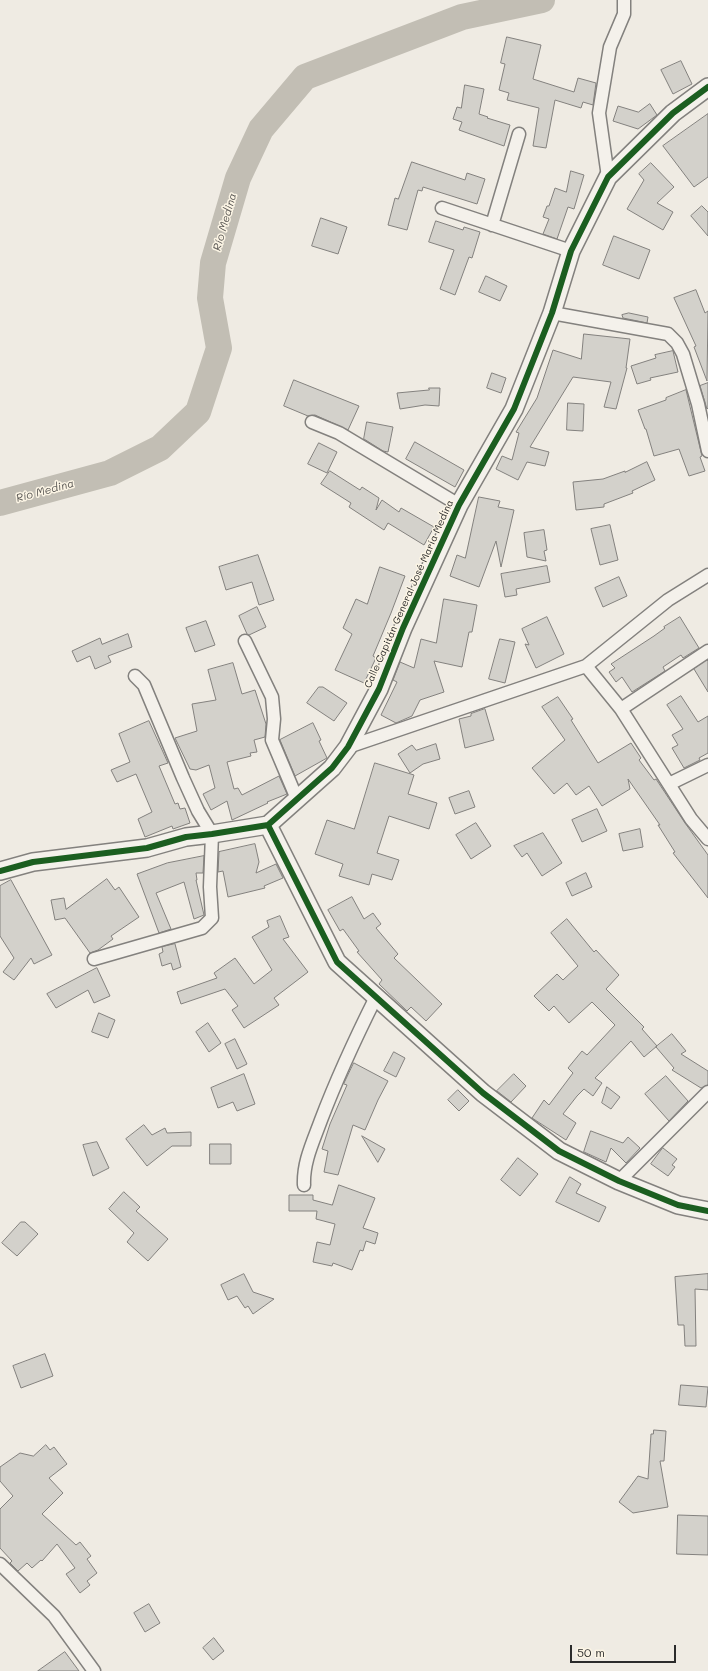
<!DOCTYPE html>
<meta charset="utf-8">
<style>
body{margin:0}
#map{position:relative;width:708px;height:1671px;overflow:hidden;background:#efebe3;font-family:Mali,sans-serif}
canvas{display:block}
.scale{position:absolute;left:570px;top:1645px;width:106px;height:18px;box-sizing:border-box;border:2px solid #2b2b2b;border-top:0;padding-left:5px;font-size:12px;line-height:14px;white-space:nowrap;color:#2b2b2b;-webkit-text-stroke:3px #fcf5e5;paint-order:stroke}
</style>
<div id="map">
<canvas width="708" height="1671"></canvas>
<div class="scale">50 m</div>
</div>
<script>
const g = document.querySelector('canvas').getContext('2d');
g.lineJoin = 'round';
function stroke(path, color, width, dash) { g.strokeStyle = color; g.lineWidth = width; g.lineCap = dash ? 'butt' : 'round'; g.setLineDash(dash || []); g.stroke(path); }
function paint(path, color) { g.fillStyle = color; g.fill(path, 'evenodd'); }
function drawText(font, color, halo, rows, align = 'center') {
  g.font = font + ' Mali,sans-serif'; g.lineWidth = 3; g.setLineDash([]); g.textBaseline = 'middle'; g.strokeStyle = halo; g.fillStyle = color; for (const [text, x, y, turn = 0] of rows) {
    g.save(); g.translate(x, y); g.rotate((+turn || 0) * Math.PI / 180); g.textAlign = isNaN(turn) ? turn : align; if (halo) g.strokeText(text, 0, 0); g.fillText(text, 0, 0); g.restore();
  }
}
stroke(new Path2D(`
 M0,503L110,473L160,448L198,412L219,348L210,298L213,263L238,178L261,129L305,77L462,17L542,0`), '#c2beb4', 26);
const building = new Path2D(`
 M507,37L541,45L533,79L574,92L578,78L596,83L593,105L583,102L581,108L555,100L546,148L533,146L539,108L507,100L509,93L499,90L505,64L501,63Z
 M681,61L692,84L673,94L661,70Z
 M465,85L484,89L479,114L488,117L487,118L510,125L504,146L459,130L462,122L453,119L457,107L461,108Z
 M650,104L657,115L638,129L613,121L618,106L638,112Z
 M708,114V177L694,187L663,146Z
 M412,162L465,180L467,173L485,179L477,204L423,187L422,191L418,190L407,230L388,225L395,198L398,199Z
 M651,163L674,187L657,203L673,212L663,230L627,209L644,180L639,174Z
 M571,171L584,175L574,209L568,207L557,239L543,234L549,219L543,217L547,206H549L555,188L566,192Z
 M702,206L708,212V236L691,216Z
 M321,218L347,227L338,254L312,246Z
 M436,221L463,230L464,227L480,232L472,258L469,257L455,295L440,289L454,250L429,242Z
 M614,236L650,250L639,279L603,265Z
 M486,276L507,286L500,301L479,292Z
 M696,290L705,313L708,311L707,381L694,347L696,346L674,298Z
 M629,313L648,317L647,323L623,318L622,315Z
 M584,334L630,339L626,368H627L616,409L604,407L611,382L573,377L530,447L549,452L545,466L527,462L518,480L496,469L502,456L512,460L519,433L516,432L537,398L553,350L581,359Z
 M673,351L678,372L650,378L651,380L637,384L631,366L656,358L655,355Z
 M492,373L506,378L501,393L487,388Z
 M294,380L359,406L348,430L315,415L308,416L284,406Z
 M708,383V408L707,409L700,386Z
 M429,388H440L439,406L425,405L400,409L397,393L429,390Z
 M686,390L702,456L700,457L705,471L689,476L679,449L654,456L646,429H645L638,410L666,400V398Z
 M568,403L584,404L583,431L567,430Z
 M367,422L393,427L388,452L383,451L364,439Z
 M415,442L464,470L455,487L406,459Z
 M319,443L337,452L327,473L308,464Z
 M647,462L655,480L632,491L633,493L604,504V507L576,510L573,482L603,479L625,471V472Z
 M330,471L360,490L362,487L379,498L376,510L382,500L399,512L401,508L434,527L424,545L388,523L384,530L349,507L351,503L321,484Z
 M479,497L500,501L498,507L514,510L501,567L496,541L479,587L450,576L457,555L465,558Z
 M610,525L618,560L600,565L591,529Z
 M544,530L547,550L544,551L546,561L527,557L524,533Z
 M258,555L274,600L259,605L252,582L226,590L219,567Z
 M547,566L550,582L516,589L517,595L505,597L501,574Z
 M380,567L405,576L391,613L373,656L376,658L364,683L335,670L352,634L343,628L356,599L367,604Z
 M619,577L627,596L603,607L595,588Z
 M444,599L477,605L472,632H469L462,667L434,661L444,692L420,700L412,716L396,723L381,715L397,682L393,680L400,662L414,668L421,639L436,643Z
 M257,607L266,627L249,635L247,634L239,616Z
 M547,617L564,654L536,668L525,644L529,645L522,629Z
 M680,617L699,648L683,658L681,655L663,667L665,671L632,692L622,677L616,682L609,672L615,668L611,664L654,636L665,628L664,627Z
 M206,621L215,645L195,652L186,628Z
 M128,634L132,647L108,656L111,662L95,669L90,656L77,662L72,651L100,638L102,644Z
 M500,639L515,642L505,683L489,679Z
 M707,660L708,661V692L694,669Z
 M233,663L242,694L255,690L266,724L265,737L254,740L257,752L250,753L251,756L227,762L234,789L238,788L242,795L279,776L287,794L267,802L268,803L232,820L227,801L211,810L203,794L215,788L209,765L196,770L190,769L175,738L197,731L192,704L216,700L208,670Z
 M319,687H323L347,703L334,721L307,703Z
 M681,696L698,722L708,716V753L699,758L700,760L684,768L672,748L678,745L672,735L683,729L667,705Z
 M558,697L573,719L571,720L598,763L631,743L641,758L639,760L654,780L656,779L685,823L708,855V898L673,853L675,852L658,825H660L628,779L630,789L602,806L589,786L576,795L567,783L554,794L532,768L565,740L542,707Z
 M485,709L494,740L465,748L459,719L471,716V714Z
 M149,721L168,763L159,766L175,804L178,803L180,809L185,808L190,823L173,829L172,826L145,837L138,819L152,812L136,774L117,782L111,770L130,762L119,734Z
 M313,723L321,740L319,741L327,758L295,776L280,740Z
 M436,744L440,759L423,764L410,773L398,754L412,745L416,750Z
 M375,763L414,775L408,794L437,803L429,829L389,816L377,853L399,860L392,880L372,874L369,885L339,876L343,864L315,854L327,820L354,829Z
 M469,791L475,807L455,814L449,798Z
 M597,809L607,831L582,842L572,820Z
 M476,823L491,846L471,859L456,835Z
 M640,829L643,847L623,851L619,834Z
 M543,833L562,863L542,876L527,853L522,857L514,846Z
 M255,844L259,862L256,873L276,864L283,878L264,886L265,888L228,897L223,871L218,872L219,852Z
 M204,856L203,873H196L197,880H196L204,915L194,919L184,882L156,893L171,929L159,933L137,874L167,863Z
 M586,873L592,887L572,896L566,883Z
 M107,879L115,890L119,887L139,917L111,936L113,939L98,950L90,953L65,918L55,920L51,900L64,898L66,909Z
 M11,880L52,955L34,964L31,958L14,980L3,972L14,958L0,936V886Z
 M352,897L364,919L373,913L381,924L376,928L398,954L394,958L442,1004L426,1021L411,1007L407,1011L379,984L382,980L357,952L359,951L343,929L340,931L328,910Z
 M280,916L289,937L283,939L308,972L274,998L279,1005L244,1028L232,1010L238,1006L225,989L181,1004L177,992L217,978L214,973L235,958L254,984L272,970L252,937L269,927L267,921Z
 M567,919L594,952L596,950L619,975L606,989L644,1027L642,1029L657,1046L644,1057L631,1041L595,1078L602,1083L593,1096L584,1089L577,1096L563,1114L576,1123L566,1140L532,1118L544,1100L549,1105L573,1073L568,1068L582,1051L587,1055L615,1025L592,1002L569,1023L554,1006L549,1011L534,996L557,974L563,980L578,966L551,933Z
 M175,944L181,967L173,970L171,963L162,966L159,954L163,952L162,947Z
 M97,968L110,996L94,1003L88,990L56,1008L47,994Z
 M99,1013L115,1020L108,1038L92,1032Z
 M208,1023L221,1043L209,1052L196,1032Z
 M672,1034L686,1051L681,1054L708,1071V1085L701,1088L672,1070L674,1068L656,1047Z
 M235,1039L247,1064L237,1069L225,1044Z
 M394,1052L405,1058L396,1077L384,1071Z
 M354,1063L388,1081L378,1100L365,1130L353,1125L338,1175L324,1172L328,1151L322,1149L330,1124L347,1085L344,1084Z
 M244,1074L255,1104L237,1111L233,1102L218,1108L211,1088Z
 M514,1074L526,1086L511,1102L497,1091Z
 M666,1076L688,1101L669,1121L645,1094Z
 M607,1087L620,1097L611,1109L602,1103Z
 M458,1090L469,1101L459,1111L448,1100Z
 M144,1125L152,1135L165,1128L167,1133L191,1132V1146H172L147,1166L126,1139Z
 M591,1131L623,1143L628,1137L640,1148L626,1163L611,1148L606,1162L584,1152Z
 M362,1136L385,1149L378,1162Z
 M97,1142L109,1168L93,1176L83,1145Z
 M210,1144H231V1164H210Z
 M663,1148L677,1159L672,1165L675,1167L668,1176L651,1164Z
 M518,1158L538,1174L520,1196L501,1180Z
 M570,1177L581,1184L576,1193L606,1207L599,1222L556,1202Z
 M339,1185L375,1198L363,1228L378,1233L375,1244L366,1241L363,1251L360,1250L352,1270L333,1263L332,1266L313,1262L317,1242L330,1245L335,1224L316,1219L317,1211H289V1195H313V1200L332,1205Z
 M124,1192L140,1207L136,1211L168,1239L148,1261L127,1242L134,1233L109,1209Z
 M21,1222H25L38,1234L17,1256L2,1243Z
 M244,1274L253,1292L274,1299L253,1314L248,1306L245,1308L237,1296L228,1300L221,1285Z
 M708,1274V1290L695,1289L696,1346H685L684,1325H678L675,1277Z
 M45,1354L53,1376L21,1388L13,1366Z
 M681,1385L708,1387L706,1407L679,1405Z
 M654,1430L666,1431L664,1461H660L668,1507L633,1513L619,1502L638,1476L648,1479L651,1434H653Z
 M46,1445L50,1450L54,1447L67,1464L49,1478L63,1493L42,1514L76,1545L80,1542L91,1556L87,1559L97,1573L87,1581L90,1585L80,1593L66,1574L75,1568L57,1544L42,1561L41,1560L32,1568L27,1563L18,1571L10,1563L12,1561L0,1548V1509L13,1496L0,1481V1467L20,1453L33,1456Z
 M678,1515L708,1516V1555L677,1554Z
 M149,1604L160,1623L145,1632L134,1613Z
 M214,1638L224,1651L213,1660L203,1648Z
 M65,1652L79,1671H38Z`);
paint(building, '#d3d1cb');
stroke(building, '#83817e', 1);
const street = new Path2D(`
 M608,177L599,113L610,47L624,14V0
 M442,208L571,251
 M492,225L519,134
 M552,313L668,334L677,343L683,354L698,404L708,451
 M312,422L339,433L459,505
 M245,641L272,697L274,719L272,740L297,799
 M586,666L621,709L691,819L708,839
 M621,709L708,651
 M348,747L586,666L668,600L708,575
 M669,784L708,765
 M94,959L202,928L212,918L210,887L212,834L198,811L183,778L144,685L135,676
 M619,1181L708,1092
 M304,1185C303,1162 313,1142 321,1120C337,1078 356,1037 376,997
 M0,1564L54,1616L94,1671`);
const secondary = new Path2D(`
 M268,825L337,962L483,1093L559,1151L619,1181L678,1205L708,1211
 M0,871L33,862L147,848L186,837L212,834L268,825L332,768L348,747L379,689L403,628L459,505L514,409L552,313L571,251L608,177L673,113L708,87`);
stroke(street, '#83817e', 15);
stroke(secondary, '#83817e', 20);
stroke(street, '#f4f1eb', 12);
stroke(secondary, '#f4f1eb', 17);
stroke(new Path2D(`
 M268,825L337,962L483,1093L559,1151L619,1181L678,1205L708,1211
 M0,871L33,862L147,848L186,837L212,834L268,825L332,768L348,747L379,689L403,628L459,505L514,409L552,313L571,251L608,177L673,113L708,87`), '#1b5e20', 6);
drawText('10px', '#2b2b2b', '#fcf5e5', [
 ["Calle Capitán General José María Medina",409,594,-66]
]);
drawText('italic 11px', '#595754', '#fcf5e5', [
 ["Río Medina",225,222,-74],
 ["Río Medina",45,491,-15]
]);
</script>
